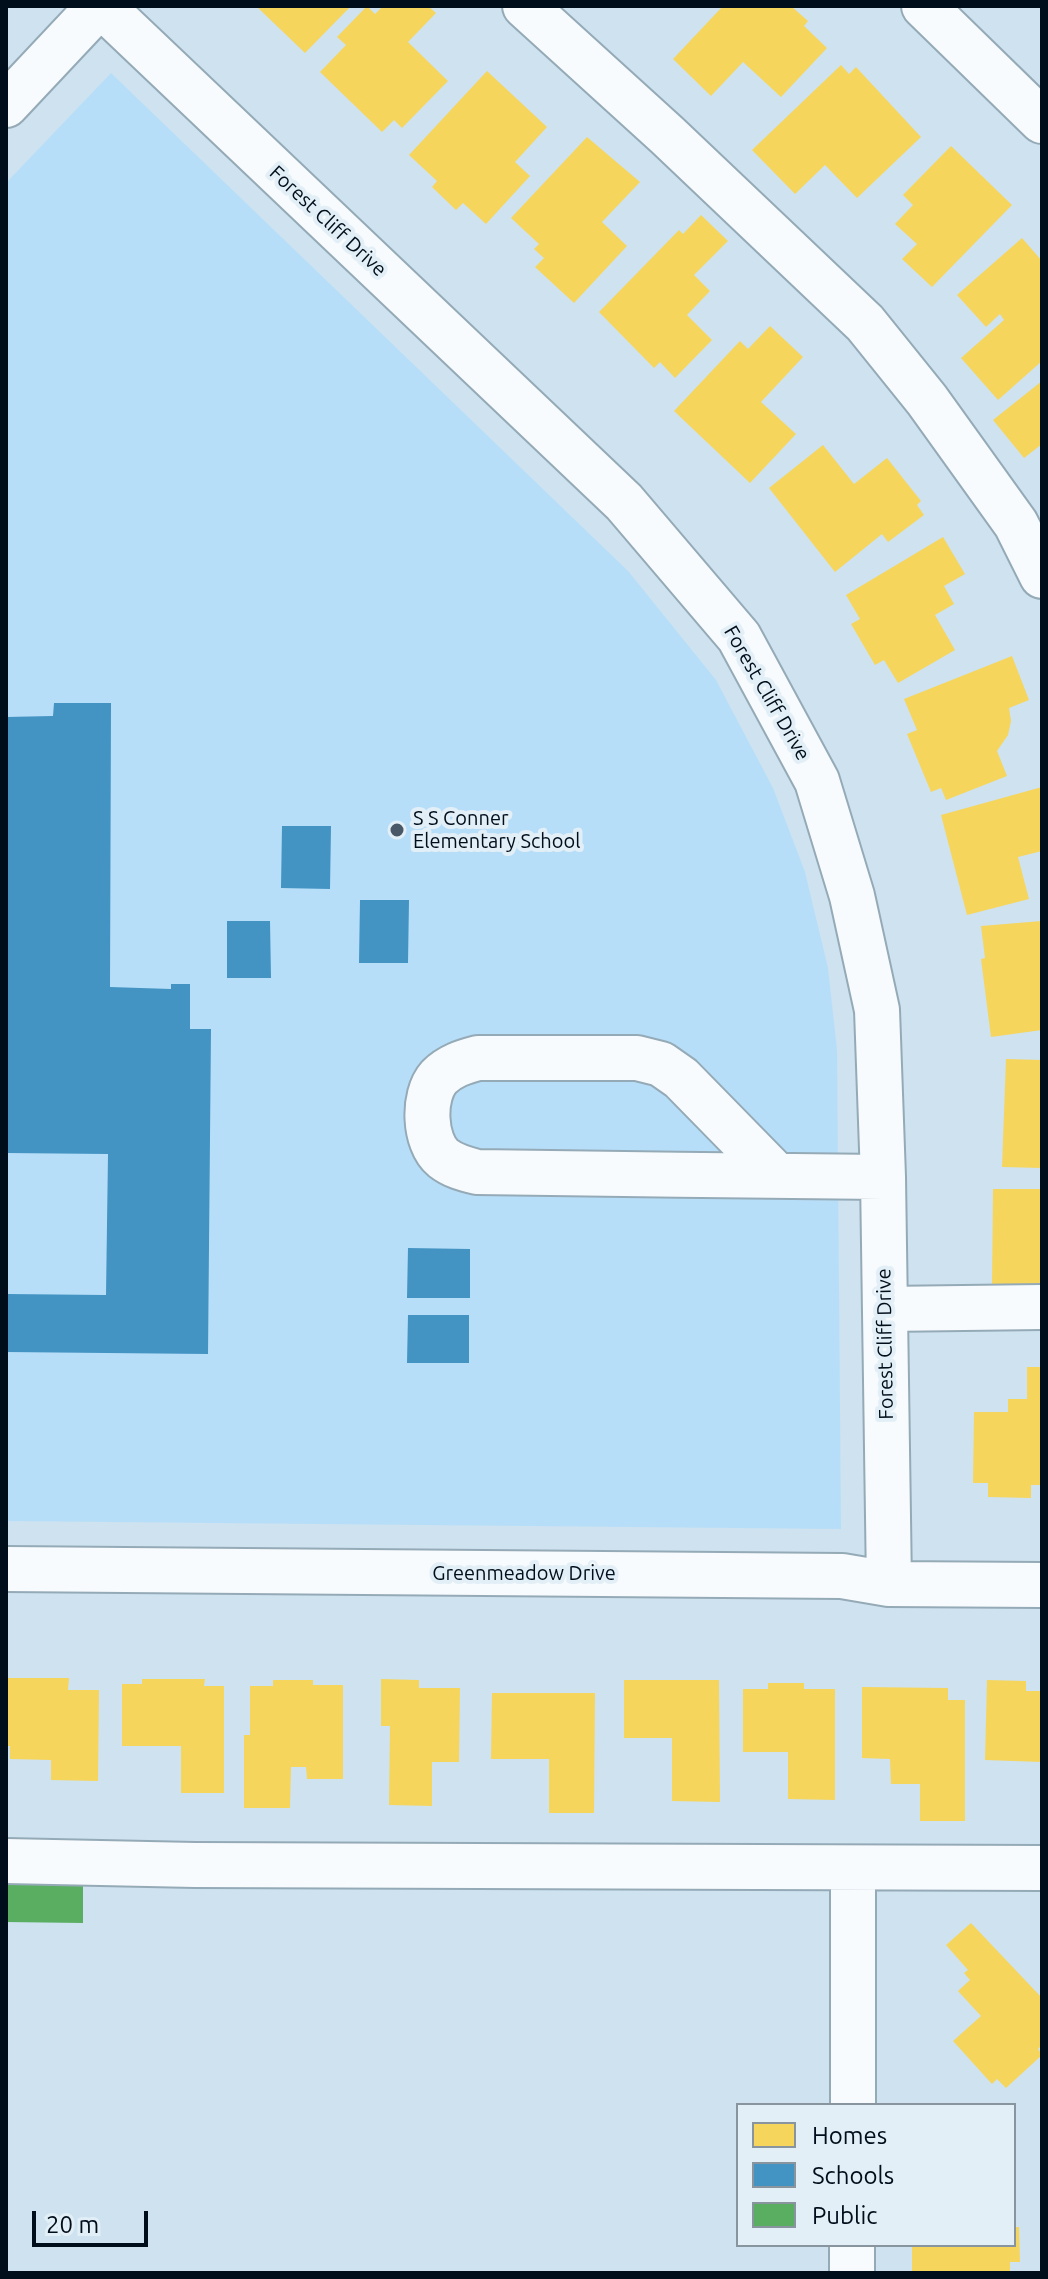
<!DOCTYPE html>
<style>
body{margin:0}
#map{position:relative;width:1048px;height:2279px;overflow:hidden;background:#cee2f0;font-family:Ubuntu,sans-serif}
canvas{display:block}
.frame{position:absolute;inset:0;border:8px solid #000e1b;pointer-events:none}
.legend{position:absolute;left:736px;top:2103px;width:280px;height:144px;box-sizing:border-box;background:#e3eff7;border:2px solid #88959f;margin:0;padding:10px 14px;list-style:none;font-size:24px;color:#000e1b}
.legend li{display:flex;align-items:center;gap:16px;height:40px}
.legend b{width:40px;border:2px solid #88959f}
.scale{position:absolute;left:32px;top:2211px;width:116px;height:36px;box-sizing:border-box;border:4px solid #000e1b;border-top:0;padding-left:10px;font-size:24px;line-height:28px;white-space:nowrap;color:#000e1b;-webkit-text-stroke:6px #e3eff7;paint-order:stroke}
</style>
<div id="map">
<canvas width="1048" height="2279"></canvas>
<div class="frame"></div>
<ul class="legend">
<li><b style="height:22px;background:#f6d55c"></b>Homes</li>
<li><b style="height:22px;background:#4393c3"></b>Schools</li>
<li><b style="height:22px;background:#5aae61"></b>Public</li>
</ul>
<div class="scale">20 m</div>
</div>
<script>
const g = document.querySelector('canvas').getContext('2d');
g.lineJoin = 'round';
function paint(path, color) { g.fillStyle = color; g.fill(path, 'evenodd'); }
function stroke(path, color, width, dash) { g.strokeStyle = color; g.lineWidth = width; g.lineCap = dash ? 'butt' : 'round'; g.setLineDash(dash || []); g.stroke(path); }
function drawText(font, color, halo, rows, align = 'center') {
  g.font = font + ' Ubuntu,sans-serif'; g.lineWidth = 8; g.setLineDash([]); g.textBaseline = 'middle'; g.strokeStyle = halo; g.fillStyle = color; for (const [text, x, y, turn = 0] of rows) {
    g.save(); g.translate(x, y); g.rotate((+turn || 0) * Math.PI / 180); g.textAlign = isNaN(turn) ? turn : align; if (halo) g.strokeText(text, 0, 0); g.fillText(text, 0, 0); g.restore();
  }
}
paint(new Path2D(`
 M111,73L628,571L716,680L773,788L805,872L828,968L837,1050L841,1529L6,1521V183Z`), '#b7def8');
paint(new Path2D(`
 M256,6H351L305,53Z
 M367,6L375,14L383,6H428L436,13L408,42L448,81L402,128L394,120L382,132L320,72L346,45L337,37Z
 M723,6H791L808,21L804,26L827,48L781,97L743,62L711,96L673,59Z
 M841,65L849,74L856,67L921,137L857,198L825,165L795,194L752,150Z
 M487,71L547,127L515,162L530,176L486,224L463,203L456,210L432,187L437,181L409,155Z
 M587,137L640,182L602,222L627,246L574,303L535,267L544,258L534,249L539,244L511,218Z
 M951,146L1012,205L932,287L902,259L917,244L895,224L913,205L903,195Z
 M701,215L728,241L694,275L710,291L687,315L712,340L675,378L660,362L654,368L599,312L679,230L683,234Z
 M1022,238L1042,261V361L998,400L961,358L1004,320L1000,314L986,327L957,295Z
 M770,326L803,357L761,402L796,434L750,483L674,411L740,341L748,349Z
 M1042,381V444L1024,458L993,420Z
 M823,445L854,484L887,458L921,501L917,505L924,515L888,542L882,534L835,572L769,488Z
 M943,537L965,574L944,586L954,604L935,615L955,650L898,683L884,660L875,665L851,624L860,619L846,595Z
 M1012,656L1029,700L1009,708L1011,721L1008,735L997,751L1007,776L946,800L941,788L931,792L907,734L917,730L904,699Z
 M1042,787V851L1018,857L1029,899L967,915L941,815Z
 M1042,921V1030L991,1037L981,959L985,958L981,926Z
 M1006,1059L1042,1060V1168L1002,1167Z
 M993,1189H1042V1285H992Z
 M1027,1367H1042V1485H1031V1498L988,1497V1483H973L974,1412H1008V1399H1027Z
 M6,1678H69L68,1690H99L98,1781L51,1780V1760L10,1759V1746H6Z
 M142,1679H205L204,1686H224V1793H181V1746H122V1684H142Z
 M381,1679L419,1680V1688H460L459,1762H432V1806L389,1805L390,1726H381Z
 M273,1680H313V1685H343V1779H307L306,1767H291L290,1808H244V1735H250V1686H273Z
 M624,1680H719L720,1802L672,1801V1738H624Z
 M987,1680L1026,1681V1691H1042V1762L985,1760Z
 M768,1683H804V1689H835V1800L788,1799V1752H743V1689H768Z
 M862,1687L948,1688V1700H965V1821H920V1784H891L890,1759L862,1758Z
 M492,1693H595L594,1813H549V1759H491Z
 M971,1923L1042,1998V2045L1038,2049L1042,2055L1006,2088L997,2079L992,2084L953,2041L981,2016L958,1991L970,1980L964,1973L968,1970L946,1945Z
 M1014,2227H1019L1020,2262H1010V2273L912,2271V2245H1014Z`), '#f6d55c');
paint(new Path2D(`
 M54,703H111L110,987L171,989V984H190V1029H211L208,1354L6,1352V1294L106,1295L108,1154L6,1153V717L53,716Z
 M282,826H331L330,889L281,888Z
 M360,900H409L408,963H359Z
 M227,921H270L271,978H227Z
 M408,1248L470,1249V1298H407Z
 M408,1315H469V1363H407Z`), '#4393c3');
paint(new Path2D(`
 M6,1878H83V1923L6,1922Z`), '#5aae61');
const minor = new Path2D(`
 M102,6L624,502L739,637L817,781L852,896L877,1010L883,1177L889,1584
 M525,6L667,135L865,323L927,400L1016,524L1042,576
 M924,6L1042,121
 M777,1176L681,1078L661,1064L637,1058H478C463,1062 450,1066 439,1077C422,1096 424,1142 443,1158C453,1166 465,1169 477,1172C612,1174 748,1176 883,1177
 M885,1309L1042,1307
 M6,1569L842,1576L889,1584L1042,1585
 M6,1861L195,1865L1042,1868
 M853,2105V1868
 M852,2273V2245`);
const major = new Path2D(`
 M6,105L99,6`);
stroke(minor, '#95aab7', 48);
stroke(major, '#95aab7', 48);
stroke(minor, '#f8fbfd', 44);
stroke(major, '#f8fbfd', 44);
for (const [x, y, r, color] of [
 [397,830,8,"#485866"]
]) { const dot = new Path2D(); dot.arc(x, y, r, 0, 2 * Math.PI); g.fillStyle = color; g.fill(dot); stroke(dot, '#e3eff7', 3); }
drawText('20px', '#000e1b', '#e3eff7', [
 ["Forest Cliff Drive",328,221,43],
 ["Forest Cliff Drive",767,693,60],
 ["Forest Cliff Drive",885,1344,-91],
 ["Greenmeadow Drive",524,1573]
]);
drawText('20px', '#000e1b', '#e3eff7', [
 ["S S Conner",413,818],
 ["Elementary School",413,841]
], 'left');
</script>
